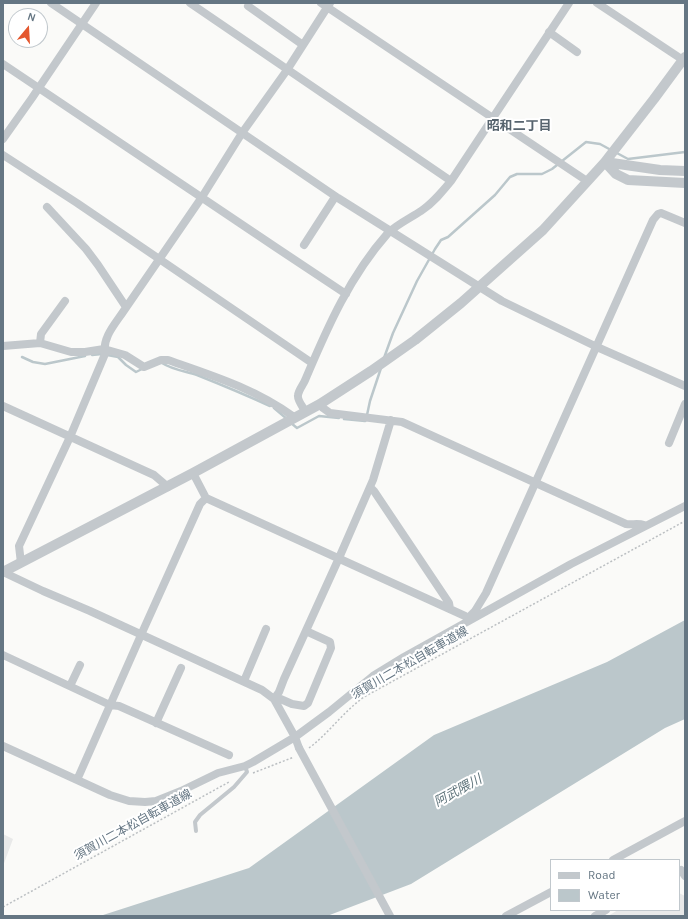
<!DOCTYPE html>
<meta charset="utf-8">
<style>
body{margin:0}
#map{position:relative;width:688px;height:919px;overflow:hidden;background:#fafaf8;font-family:Karla,sans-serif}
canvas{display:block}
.frame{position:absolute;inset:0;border:4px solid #657683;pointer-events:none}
.legend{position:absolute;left:550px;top:859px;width:130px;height:52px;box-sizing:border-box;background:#fff;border:1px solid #c1c8cd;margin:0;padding:5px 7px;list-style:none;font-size:12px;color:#657683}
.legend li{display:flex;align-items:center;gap:8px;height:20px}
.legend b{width:20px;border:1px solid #c1c8cd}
.north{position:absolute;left:8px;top:8px;width:40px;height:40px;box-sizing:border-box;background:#fff;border:1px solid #c1c8cd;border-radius:50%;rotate:18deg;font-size:11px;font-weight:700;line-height:16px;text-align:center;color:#657683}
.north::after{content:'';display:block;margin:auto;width:14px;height:18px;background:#e4572e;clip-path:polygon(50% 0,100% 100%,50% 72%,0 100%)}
</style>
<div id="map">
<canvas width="688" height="919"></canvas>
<div class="frame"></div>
<ul class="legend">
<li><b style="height:5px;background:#c3c8cc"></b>Road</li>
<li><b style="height:11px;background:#bbc7cb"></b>Water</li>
</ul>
<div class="north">N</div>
</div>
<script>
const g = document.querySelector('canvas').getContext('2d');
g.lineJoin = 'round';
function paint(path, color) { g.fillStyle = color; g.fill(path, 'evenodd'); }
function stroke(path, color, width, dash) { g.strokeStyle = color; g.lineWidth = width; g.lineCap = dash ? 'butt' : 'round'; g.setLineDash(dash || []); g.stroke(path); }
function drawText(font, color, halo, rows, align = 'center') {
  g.font = font + ' Karla,"Noto Sans JP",sans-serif'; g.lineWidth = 4; g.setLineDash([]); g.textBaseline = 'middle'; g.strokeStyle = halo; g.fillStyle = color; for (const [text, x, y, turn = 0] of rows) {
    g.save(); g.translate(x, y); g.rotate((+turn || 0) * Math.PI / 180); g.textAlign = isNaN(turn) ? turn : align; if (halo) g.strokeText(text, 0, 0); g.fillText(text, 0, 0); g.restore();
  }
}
paint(new Path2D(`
 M3,834L13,839L3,866Z
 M679,893L685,896V916H608L618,910H679Z`), '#e8e9e9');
paint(new Path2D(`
 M685,620V719L665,728L411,884L327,916H100L249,868L434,735L607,662Z`), '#bbc7cb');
stroke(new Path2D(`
 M615,152L628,159L685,152
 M92,355L102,354L118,357L126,365L136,372L144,368
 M22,357L33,362L45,364L85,356
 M384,358L393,333L417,281L435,249L441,240L448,237L495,195L510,177L517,174H542L552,169L586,142L600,144L611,150
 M162,363C173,370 185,371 197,375C222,385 246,395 270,406
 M274,408L287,419
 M367,415L370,401L381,368
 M344,419L365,421L366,420
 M291,423L297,428L319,416L339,418`), '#bbc7cb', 2.5);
stroke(new Path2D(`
 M309,748C329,733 343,712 364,697L685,521
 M253,773L294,757
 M3,907L229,782`), '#bbbfc2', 1.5, [2, 2]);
stroke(new Path2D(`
 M196,831L195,822L200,815L234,787L247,772L245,766`), '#c3c8cc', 4);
stroke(new Path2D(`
 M51,3L338,198L502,301L597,347L685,386
 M190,3L451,181
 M321,3L587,181
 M597,3L683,60
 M248,6L303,45
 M549,32L577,52
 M3,64C117,140 231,218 346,294
 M3,139L32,98L96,3
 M3,155L77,203L312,363
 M47,207L86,249L98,265L126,307
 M304,245L335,197
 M40,343L41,334L65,301
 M3,346L40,343L71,352H85L104,349L125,355L144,367L161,360H168C211,375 256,389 294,417
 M320,404L323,408L330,413L402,422L626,524C632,525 638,523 644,525
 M3,406L154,475L168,487
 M305,411C303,407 297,400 298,395C299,389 304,384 306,378C328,326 350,276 388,233C396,225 412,217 421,211C433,203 442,192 451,181L569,3
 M669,443L685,404
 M193,473L206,498L465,616L470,620
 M370,487L374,491L449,603L450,609
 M21,563L19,546L70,437L105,354C102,338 115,324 123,312L202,197L242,133L287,70L330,3
 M3,572L43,591L90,611L262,690L274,699L295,737L299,748
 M468,618L475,611L486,593L653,220L658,214L661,213L685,223
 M3,655L110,705L119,706L229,755
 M244,681L266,629
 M70,686L80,665
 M276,697L292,704L304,706L308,703L331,648L330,642L306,631
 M274,699L279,692L284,679L339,558L373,480L391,420
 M156,723L181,668
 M3,746L110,795L129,801L145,802L156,801L181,791L218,773L245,766L253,762L295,737L329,712L373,676L404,657L571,564L685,506
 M77,780L141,635L200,504L206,498
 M613,860L685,821
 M679,871L681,870L685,876
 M506,916L551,892
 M595,916L606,910`), '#c3c8cc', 8);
stroke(new Path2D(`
 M605,162L616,174L628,180L685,183
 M605,162L660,170L685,171
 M3,572L193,473L320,404L371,371L415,340L461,303L543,230L605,162L654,99L685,57`), '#c3c8cc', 10);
stroke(new Path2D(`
 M299,748L390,916`), '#c3c8cc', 8);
drawText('12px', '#657683', '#fff', [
 ["須賀川二本松自転車道線",410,663,-30],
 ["須賀川二本松自転車道線",133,825,-29]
]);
drawText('bold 13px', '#57646e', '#fff', [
 ["昭和二丁目",519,126]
]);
drawText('italic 13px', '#60757c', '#fff', [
 ["阿武隈川",458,791,-29]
]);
</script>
